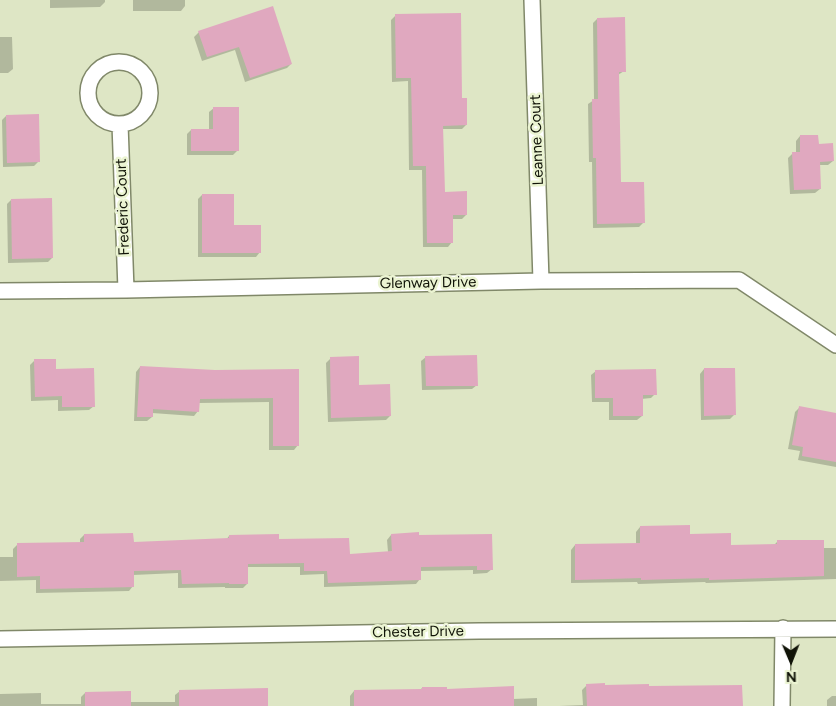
<!DOCTYPE html>
<style>
body{margin:0}
#map{position:relative;width:836px;height:706px;overflow:hidden;background:#dee6c5;font-family:Figtree,sans-serif}
canvas{display:block}
.north{position:absolute;left:766px;top:636px;width:50px;height:50px;-webkit-text-stroke:4px #ebf4d2;paint-order:stroke;rotate:179deg;font-size:14px;font-weight:700;line-height:20px;text-align:center;color:#101307}
.north::after{content:'';display:block;margin:auto;width:18px;height:22px;background:#101307;clip-path:polygon(50% 0,100% 100%,50% 72%,0 100%)}
</style>
<div id="map">
<canvas width="836" height="706"></canvas>
<div class="north">N</div>
</div>
<script>
const g = document.querySelector('canvas').getContext('2d');
g.lineJoin = 'round';
function paint(path, color) { g.fillStyle = color; g.fill(path, 'evenodd'); }
function stroke(path, color, width, dash) { g.strokeStyle = color; g.lineWidth = width; g.lineCap = dash ? 'butt' : 'round'; g.setLineDash(dash || []); g.stroke(path); }
function drawText(font, color, halo, rows, align = 'center') {
  g.font = font + ' Figtree,sans-serif'; g.lineWidth = 5; g.setLineDash([]); g.textBaseline = 'middle'; g.strokeStyle = halo; g.fillStyle = color; for (const [text, x, y, turn = 0] of rows) {
    g.save(); g.translate(x, y); g.rotate((+turn || 0) * Math.PI / 180); g.textAlign = isNaN(turn) ? turn : align; if (halo) g.strokeText(text, 0, 0); g.fillText(text, 0, 0); g.restore();
  }
}
paint(new Path2D(`
 M50,0H105V2L100,7L50,8Z
 M133,0H185V6L181,11H133Z
 M396,15L461,100L466,125L462,129H442L443,193L466,215L462,219H452V242L448,247H423L422,170H409L408,81L392,82L391,20Z
 M597,19L624,71L618,75L620,183L644,222L639,227L593,228L592,162H589L588,104L594,100L593,23Z
 M199,32L291,64L287,68L245,82L235,50L202,61L194,37Z
 M0,37H12L13,69L8,73H0Z
 M214,108L237,151L233,155H187V134L191,130H209V112Z
 M6,116L39,161L34,166L3,167L2,120Z
 M800,136L817,145L833,161L828,165H819L820,189L815,193L790,194L788,158L793,153H796V141Z
 M202,195L260,252L256,257H198V199Z
 M11,200L52,258L48,262L8,263L7,204Z
 M426,357L477,385L472,389L422,390L421,361Z
 M330,359L390,416L386,420L328,422L326,363Z
 M34,361L55,370L94,406L89,410L58,411V400L31,401L30,365Z
 M140,367L215,371L297,370L298,445L294,450H269V402L199,403L198,411L194,416L152,413V417L147,421H134L136,372Z
 M704,369L734,415L730,419L701,420L700,374Z
 M596,371L655,394L651,398L641,399L642,416L637,420H609V402H592L591,375Z
 M799,408L836,415V467L798,460L800,451L788,449L795,412Z
 M640,527L689,535L730,547L774,545L777,542L823,548H836V579L706,583L705,582L638,584L637,582L571,583V550L575,545L636,544V532Z
 M84,535L132,543L226,540L229,536L277,541L348,555L388,552L387,540L391,535L418,536L492,569L487,573L473,574V570L420,571V579L416,584L324,587V574L300,575V567H247V584L243,588H225V587L178,588V573L133,575V586L129,591L36,593V580L0,581V557H13V549L17,545L80,544V539Z
 M587,685L648,688L741,706H559L583,705L582,690Z
 M422,688L513,699L537,698V706H350V696L354,691L420,690Z
 M180,691L267,706H0V694L41,693V704H81V697L85,693L130,702H175V695Z
 M832,696H836V706H827V700Z`), '#0003');
paint(new Path2D(`
 M273,6L292,64L250,78L239,47L207,57L198,31Z
 M461,13L462,98H467V125L443,126L445,192L467,191V215H453V243H427L426,166H413L411,78H396L395,14Z
 M625,17L626,72H619L621,182H644L645,223L597,224L596,158H593L592,99H598L597,18Z
 M213,107H239V151H191V129H213Z
 M39,114L40,162L7,163L6,115Z
 M800,135H818L819,144L833,143L834,161L820,162L821,189L794,190L792,152H800Z
 M202,194H234V225H261V253H202Z
 M52,198L53,258L12,259L11,199Z
 M477,355L478,386H426L425,356Z
 M359,356V385L390,384L391,416L331,418L330,357Z
 M34,359H56V369L94,368L95,407H62V396L35,397Z
 M140,366L215,370L299,369V446H273V398L200,399L199,412L153,409V417H137Z
 M704,368H735L736,415L704,416Z
 M656,369L657,395H643V416H613V398H595V370Z
 M799,406L836,413V462L802,456L803,447L792,445Z
 M690,525V534L731,533V545L777,544V540H824V576L709,580V578L641,580V578L575,580V544L640,543V526Z
 M419,532V535L492,534L493,570H477V566L421,567V580L328,583L327,571H304V563L248,564V584H229V583L182,584L181,570L134,571V587L40,589V576L17,577V543L84,542V534L133,533L134,542L229,538V535L279,534V539L349,538L350,554L392,551L391,534Z
 M605,683V685L649,684V686L742,685L743,706H587L586,684Z
 M514,686V706H354V690L422,689V687H447V689Z
 M268,688V706H179V690Z
 M131,691V706H85V692Z`), '#e0a8bf');
const street = new Path2D(`
 M532,0L541,281
 M88 93a31 31 0 1 1 62 0a31 31 0 1 1-62 0Z
 M120,124L126,290
 M0,291L126,290L541,281L739,280L836,345
 M0,639L479,631L836,629
 M782,706L783,628`);
stroke(street, '#808869', 18);
stroke(street, '#fff', 15);
drawText('15px', '#101307', '#ebf4d2', [
 ["Leanne Court",537,140,-92],
 ["Frederic Court",123,207,-92],
 ["Glenway Drive",428,283,-1],
 ["Chester Drive",418,632,-1]
]);
</script>
